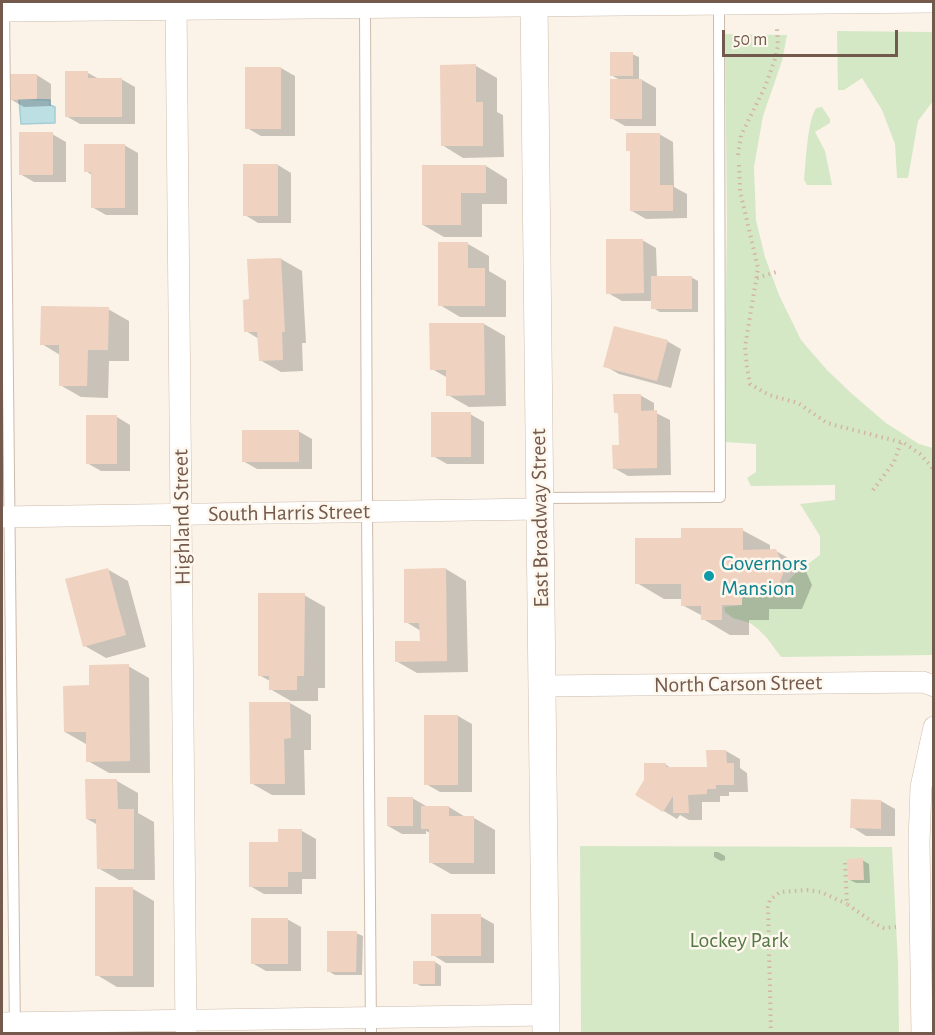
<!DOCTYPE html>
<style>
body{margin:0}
#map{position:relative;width:935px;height:1035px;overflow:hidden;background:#fbf3e7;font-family:"Alegreya Sans",sans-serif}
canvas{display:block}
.frame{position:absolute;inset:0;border:3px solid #745a4c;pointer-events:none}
.scale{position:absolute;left:722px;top:30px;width:176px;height:27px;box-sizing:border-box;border:3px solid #745a4c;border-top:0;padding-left:8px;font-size:18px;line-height:21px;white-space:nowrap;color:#745a4c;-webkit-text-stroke:4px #fef7ed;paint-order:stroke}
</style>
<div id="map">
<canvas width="935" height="1035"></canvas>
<div class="frame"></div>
<div class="scale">50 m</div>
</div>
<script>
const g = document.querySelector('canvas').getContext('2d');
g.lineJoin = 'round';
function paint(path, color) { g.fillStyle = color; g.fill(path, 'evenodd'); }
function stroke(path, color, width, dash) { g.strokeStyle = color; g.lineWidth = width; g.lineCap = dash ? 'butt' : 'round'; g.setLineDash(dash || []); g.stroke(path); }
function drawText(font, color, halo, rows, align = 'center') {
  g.font = font + ' "Alegreya Sans",sans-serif'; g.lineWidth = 5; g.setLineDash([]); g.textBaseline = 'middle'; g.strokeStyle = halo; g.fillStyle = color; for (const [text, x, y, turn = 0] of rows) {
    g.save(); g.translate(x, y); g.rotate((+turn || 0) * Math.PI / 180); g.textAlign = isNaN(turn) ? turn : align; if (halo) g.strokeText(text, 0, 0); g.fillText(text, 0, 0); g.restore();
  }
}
paint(new Path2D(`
 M837,31L933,32V101L918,121L908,178H897L895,144L882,110L862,78L844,90H838Z
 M725,34L787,35L782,61L763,116L754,167L756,220L765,257L779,295L801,340L827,370L851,393L886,423L919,444L933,448V655L781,657L767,638L758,629L750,623L733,618L725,612L724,607L742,605V594H775L797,572L820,555V536L800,504L835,500V485L751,486L747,478L756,472V444L724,442L727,223Z
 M822,107L830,119V123L815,132L825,151L832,185H807L804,180C806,162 807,128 814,112C816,107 817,108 822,107Z
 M580,846L892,847L898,963L899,1033H581Z`), '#d4e8c6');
const water = new Path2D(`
 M19,99L50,100V105L55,107V123L21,124Z`);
paint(water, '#bcdfe4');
stroke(water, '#a3ced5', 1.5);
paint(new Path2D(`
 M632,54L639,57V80H642L656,88V126H625L611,118L620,80L611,75Z
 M476,66L497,78V112L503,115L504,157L463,158L442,145Z
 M247,68H281L295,76V136H261L247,128Z
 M88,73L99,79H121L135,87V124H80L66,116Z
 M37,75L51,84V106L24,107L10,99Z
 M52,134L66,142V182H34L20,174Z
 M659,134L673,142L674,187L687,194V218L646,219L632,211L631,152L628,150Z
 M124,145L138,153V215H106L92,207V175L86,171Z
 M278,165L291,173V223H258L245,215Z
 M486,166L507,179V204H482V237H444L423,225Z
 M642,240L656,248L657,277H691L698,281V312H660L653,308V301H622L608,293Z
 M468,244L489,256V271L506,281V317H460L440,305Z
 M281,259L302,271L306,343H302L303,371L281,372L260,360L259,339L246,331L251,301L249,260Z
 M108,309L129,321V361H109L108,398L81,397L60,385V355L42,344Z
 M484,324L505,336L506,406L469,407L448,395V378L432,369Z
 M667,341L681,349L671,388L619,374L605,366Z
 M640,395L654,403V412L670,420L671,475L628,476L614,468L620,447L619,414L615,412Z
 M470,414L484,422V464H447L433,456Z
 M117,417L130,425V471H101L87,463Z
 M298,431L312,439V469H257L243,461Z
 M742,530L770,545V551H776L804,567L812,585L802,609H769V620H749V635H730L703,619V616L682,605V599H664L637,583L683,539Z
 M107,569L128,581L146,647L106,658L85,646Z
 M446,569L466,581L468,672L417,673L396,661L421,642V631L406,622Z
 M304,595L325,607V688H318V701H291L270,689V681L259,675Z
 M128,666L149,678L150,773H109L88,761L86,744L65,732L91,687Z
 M290,703L311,715V750H304L305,795H272L251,783L250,704Z
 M426,716H458L472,724V792H440L426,784Z
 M726,751L740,759V768L747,773L748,792H729V796H720V802H702V820H689L680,815L677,819L637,795L665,764L672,769L708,768Z
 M117,781L138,793V813L154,822L155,880H119L98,868V825L87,819Z
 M412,798L426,806L449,807L467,818H474L495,830V874H451L430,862V833L426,831V834H402L388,826Z
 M881,801L895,809V836H866L852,827Z
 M302,831L316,839V879H302V894H264L250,886L279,844Z
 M714,852H718L725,856V860L721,861L714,857Z
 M862,860L869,864L870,883H856L850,880Z
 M97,889H133L154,901V987H117L97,975Z
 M480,916L494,924V963H446L433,955Z
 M287,919L301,927V971H266L252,963Z
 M356,933L363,936L362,975H335L328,971Z
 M435,962L441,966V986H421L415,983Z`), '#0003');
paint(new Path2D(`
 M610,52H633V76H610Z
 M476,64V102H483V146H441L440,65Z
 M245,67H281V129H245Z
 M65,71H88V78H122V117H65Z
 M8,74H37V99L8,100Z
 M610,79H642V119H610Z
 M19,132H53V175H19Z
 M626,133H660V185H673V211H630V151H626Z
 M84,144H125V208H91V172H84Z
 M243,164H278V216H243Z
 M422,165H486V193H461V225H422Z
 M606,239H643L644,293L606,294Z
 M438,242H468V268H485V306H438Z
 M281,258L285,332H282L283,360L259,361L257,332H244L243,300L249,299L247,259Z
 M651,276H692V309H651Z
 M41,306L109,307L108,350H88L87,386H59V345H40Z
 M429,323H484L485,395L446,396V370H430Z
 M614,326L668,340L657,381L603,367Z
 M613,394H641V411L657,410V468L613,469L612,445H619L618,413H614Z
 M431,412H471V457H431Z
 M86,415H117V464H86Z
 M242,430H299V462H242Z
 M681,528H743V550L776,549L785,569L775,594H742V605H722V620H701V606H681V584H635V538H681Z
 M108,568L126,635L83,647L65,579Z
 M446,568L447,661L395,662V641H420L419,623H404V569Z
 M258,593H305L304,676H297V690H269V676H258Z
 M129,664L130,761L86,762V732H64L63,686L89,685V665Z
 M249,702H290L291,738L284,739L285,784H250Z
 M424,715H458V785H424Z
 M706,750H726L727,763H734V785H716V789H707V794L688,795L689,813H673V796L663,812L635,795L644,780V763H666V767H707Z
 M85,779H117L118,809H134V869H97L96,819H86Z
 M387,797H413V826H387Z
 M851,799L881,800V829L850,828Z
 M421,806H449V816H474V863H429V829H421Z
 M278,829H302V872H288V887H249V842H278Z
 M863,858L864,880H848L847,859Z
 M95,887H133V976H95Z
 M431,914H481V956H431Z
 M251,918H288V964H251Z
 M327,931H357L356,972H327Z
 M413,961H435V984H413Z`), '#efd2c0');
const service = new Path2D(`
 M365,5L367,512L371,1034
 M4,8L15,1034
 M541,498L720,497L719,5`);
const minor = new Path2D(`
 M176,2L186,1034
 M2,11L934,2
 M2,517L540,509
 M542,686L923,682L934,686
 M2,1023L546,1015
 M922,1034L919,842L921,787L934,727`);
const tertiary = new Path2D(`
 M534,2L546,1034`);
stroke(service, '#cdbbad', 12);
stroke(minor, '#cdbbad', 22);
stroke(tertiary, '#cdbbad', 28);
stroke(new Path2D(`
 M738,155L741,135L765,87L775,59L778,46L777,29
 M739,165L740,191L758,268L745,347L747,367L750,384L769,395L798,403L827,423L904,443L920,454L930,465L934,471
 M757,278L776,272
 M873,490L894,462L901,442
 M845,863L847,904L874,923L884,928L896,927
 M771,1034L768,907L770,900L780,892L807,890L821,892L847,904`), '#d4b5a3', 4, [1.5, 4.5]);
stroke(service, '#fff', 10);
stroke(minor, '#fff', 21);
stroke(tertiary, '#fff', 27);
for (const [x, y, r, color] of [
 [709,576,6,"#0f9aa8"]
]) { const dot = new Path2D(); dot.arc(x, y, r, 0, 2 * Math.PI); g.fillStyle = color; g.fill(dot); stroke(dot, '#fef7ed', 2); }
drawText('22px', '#745a4c', '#fef7ed', [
 ["South Harris Street",289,513,-1],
 ["Highland Street",182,517,-91],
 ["East Broadway Street",540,518,-91],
 ["North Carson Street",738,684,-1]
]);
drawText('22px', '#0d838f', '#fef7ed', [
 ["Governors",721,563],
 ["Mansion",721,588]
], 'left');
drawText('22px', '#547845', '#fef7ed', [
 ["Lockey Park",739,940]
]);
</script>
